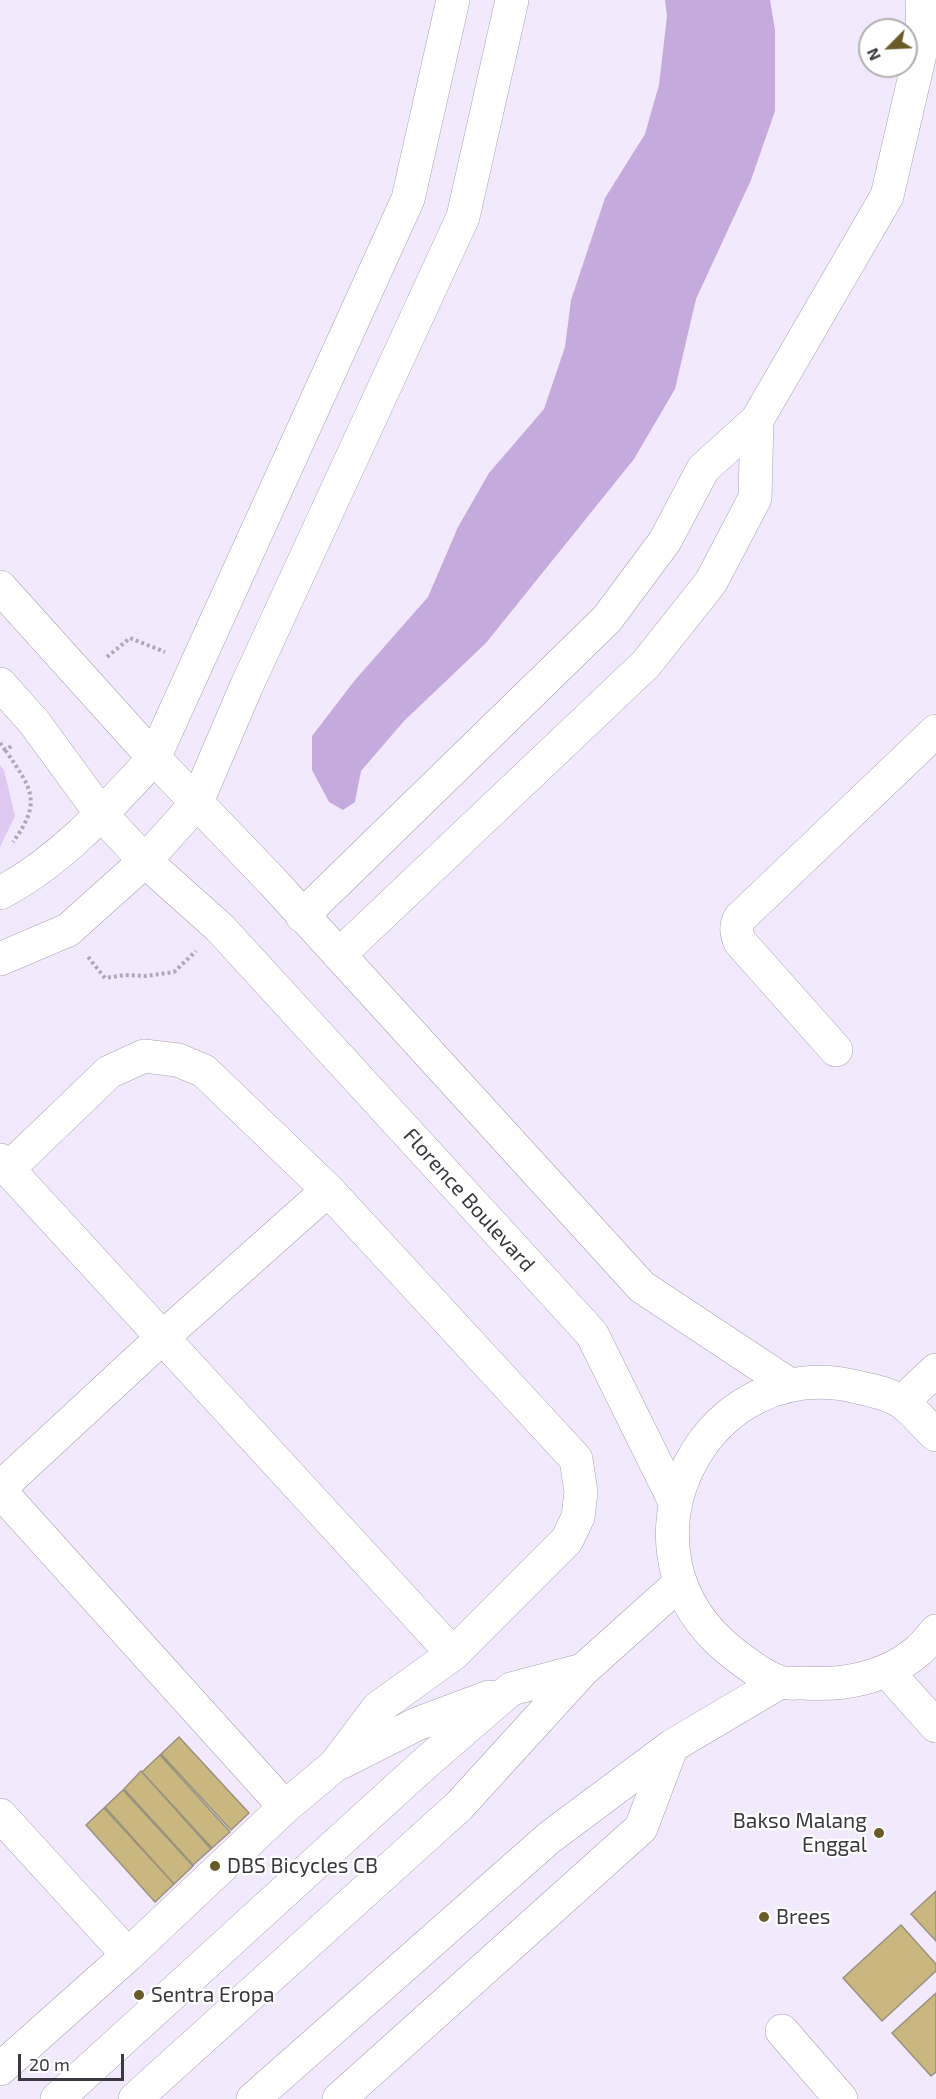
<!DOCTYPE html>
<style>
body{margin:0}
#map{position:relative;width:936px;height:2099px;overflow:hidden;background:#f3e9fd;font-family:"Exo 2",sans-serif}
canvas{display:block}
.north{position:absolute;left:858px;top:18px;width:60px;height:60px;box-sizing:border-box;background:#fff;border:2px solid #b1afb2;border-radius:50%;rotate:246deg;font-size:16px;font-weight:700;line-height:24px;text-align:center;color:#3b373f}
.north::after{content:'';display:block;margin:auto;width:21px;height:27px;background:#695a27;clip-path:polygon(50% 0,100% 100%,50% 72%,0 100%)}
.scale{position:absolute;left:18px;top:2054px;width:106px;height:27px;box-sizing:border-box;border:3px solid #3b373f;border-top:0;padding-left:8px;font-size:18px;line-height:21px;white-space:nowrap;color:#3b373f;-webkit-text-stroke:4px #fff;paint-order:stroke}
</style>
<div id="map">
<canvas width="936" height="2099"></canvas>
<div class="north">N</div>
<div class="scale">20 m</div>
</div>
<script>
const g = document.querySelector('canvas').getContext('2d');
g.lineJoin = 'round';
function paint(path, color) { g.fillStyle = color; g.fill(path, 'evenodd'); }
function stroke(path, color, width, dash) { g.strokeStyle = color; g.lineWidth = width; g.lineCap = dash ? 'butt' : 'round'; g.setLineDash(dash || []); g.stroke(path); }
function drawText(font, color, halo, rows, align = 'center') {
  g.font = font + ' "Exo 2",sans-serif'; g.lineWidth = 4.5; g.setLineDash([]); g.textBaseline = 'middle'; g.strokeStyle = halo; g.fillStyle = color; for (const [text, x, y, turn = 0] of rows) {
    g.save(); g.translate(x, y); g.rotate((+turn || 0) * Math.PI / 180); g.textAlign = isNaN(turn) ? turn : align; if (halo) g.strokeText(text, 0, 0); g.fillText(text, 0, 0); g.restore();
  }
}
paint(new Path2D(`
 M0,765L4,770L15,816L0,847Z`), '#dec9f3');
paint(new Path2D(`
 M665,0H770L775,30V111L751,180L696,299L675,389L634,459L486,643L404,721L361,771L355,802L343,810L329,802L312,770V736L355,680L428,597L458,527L489,473L544,409L565,347L571,300L605,198L645,134L659,85L667,16Z`), '#c5aade');
const building = new Path2D(`
 M179,1737L249,1813L231,1830L161,1754Z
 M160,1755L230,1832L212,1848L142,1772Z
 M141,1771L211,1849L193,1865L124,1789Z
 M123,1790L193,1866L174,1884L105,1807Z
 M104,1808L174,1884L155,1902L86,1825Z
 M936,1891V1941L911,1914Z
 M901,1925L936,1964V1971L882,2021L843,1978Z
 M936,1993V2072L931,2076L892,2033Z`);
paint(building, '#cab77f');
stroke(building, '#98927f', 1.5);
const minor = new Path2D(`
 M757,420L887,196L923,41L922,0
 M0,587L154,758L272,881L642,1287L790,1385
 M0,684L34,722L102,815L145,861L220,928L592,1334L675,1502
 M0,893C60,862 109,807 154,758L408,199L453,0
 M302,916L607,619L665,541L703,469L757,420L755,498L711,582L646,664L339,955
 M0,959L68,930L145,861L196,804L247,685L463,217L512,0
 M836,1050L740,942C736,933 735,926 740,918L936,731
 M0,1160L8,1169L109,1072L144,1056L178,1060L204,1071L328,1190L576,1459L581,1492L578,1517L567,1540L453,1654L378,1708L335,1765L285,1807L128,1955L0,2069
 M8,1169L453,1654
 M902,1402L936,1370
 M936,1435C925,1425 915,1412 903,1403C891,1394 871,1390 857,1387C708,1351 609,1538 720,1642C733,1654 764,1678 780,1682C787,1684 796,1683 803,1683C843,1686 886,1678 918,1651C924,1646 930,1638 936,1631
 M0,1488L163,1337L328,1190
 M0,1491L285,1807
 M887,1671L936,1726
 M342,1762L417,1724L489,1697
 M0,1815L128,1955
 M782,2031L841,2099
 M57,2099L422,1766L511,1689L583,1670
 M135,2099L459,1806L583,1670L680,1583
 M253,2099L550,1837L672,1746L780,1682
 M339,2099L641,1828L672,1746`);
stroke(minor, '#a89fb1', 34);
stroke(new Path2D(`
 M107,657L130,638L165,652
 M0,743L6,751
 M11,746L6,751C31,788 43,801 13,842
 M88,957L105,978L125,975L146,976L174,972L196,951`), '#b0a8b8', 4, [3, 3]);
stroke(minor, '#fff', 33);
for (const [x, y, r, color] of [
 [879,1833,6,"#695a27"],
 [215,1866,6,"#695a27"],
 [764,1917,6,"#695a27"],
 [139,1995,6,"#695a27"]
]) { const dot = new Path2D(); dot.arc(x, y, r, 0, 2 * Math.PI); g.fillStyle = color; g.fill(dot); stroke(dot, '#fff', 2); }
drawText('21px', '#3b373f', '#fff', [
 ["Florence Boulevard",469,1200,48]
]);
drawText('21px', '#3b373f', '#fff', [
 ["Bakso Malang",867,1821,"right"],
 ["Enggal",867,1845,"right"],
 ["DBS Bicycles CB",227,1866],
 ["Brees",776,1917],
 ["Sentra Eropa",151,1995]
], 'left');
</script>
